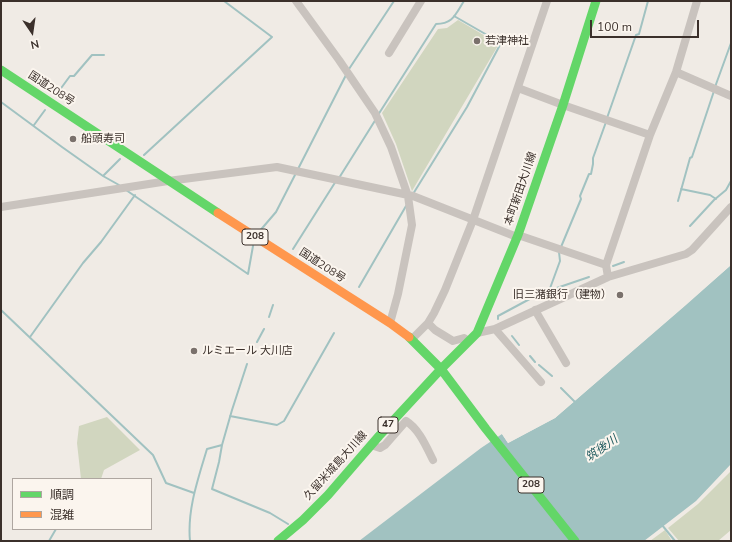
<!DOCTYPE html>
<meta charset="utf-8">
<style>
body{margin:0}
#map{position:relative;width:732px;height:542px;overflow:hidden;background:#f0ebe5;font-family:"Nunito Sans","Noto Sans JP",sans-serif}
canvas{display:block}
.frame{position:absolute;inset:0;border:2px solid #3b302b;pointer-events:none}
.legend{position:absolute;left:12px;top:478px;width:140px;height:52px;box-sizing:border-box;background:#fbf5ee;border:1px solid #aea6a0;margin:0;padding:5px 7px;list-style:none;font-size:12px;color:#3b302b}
.legend li{display:flex;align-items:center;gap:8px;height:20px}
.legend b{width:20px;border:1px solid #aea6a0}
.north{position:absolute;left:12px;top:12px;width:40px;height:40px;-webkit-text-stroke:3px #fbf5ee;paint-order:stroke;rotate:167deg;font-size:11px;font-weight:700;line-height:16px;text-align:center;color:#3b302b}
.north::after{content:'';display:block;margin:auto;width:14px;height:18px;background:#3b302b;clip-path:polygon(50% 0,100% 100%,50% 72%,0 100%)}
.scale{position:absolute;left:590px;top:20px;width:109px;height:18px;box-sizing:border-box;border:2px solid #3b302b;border-top:0;padding-left:5px;font-size:12px;line-height:14px;white-space:nowrap;color:#3b302b;-webkit-text-stroke:3px #fbf5ee;paint-order:stroke}
</style>
<div id="map">
<canvas width="732" height="542"></canvas>
<div class="frame"></div>
<ul class="legend">
<li><b style="height:5px;background:#63d668"></b>順調</li>
<li><b style="height:5px;background:#ff974d"></b>混雑</li>
</ul>
<div class="north">N</div>
<div class="scale">100 m</div>
</div>
<script>
const g = document.querySelector('canvas').getContext('2d');
g.lineJoin = 'round';
function paint(path, color) { g.fillStyle = color; g.fill(path, 'evenodd'); }
function stroke(path, color, width, dash) { g.strokeStyle = color; g.lineWidth = width; g.lineCap = dash ? 'butt' : 'round'; g.setLineDash(dash || []); g.stroke(path); }
function drawText(font, color, halo, rows, align = 'center') {
  g.font = font + ' "Nunito Sans","Noto Sans JP",sans-serif'; g.lineWidth = 4; g.setLineDash([]); g.textBaseline = 'middle'; g.strokeStyle = halo; g.fillStyle = color; for (const [text, x, y, turn = 0] of rows) {
    g.save(); g.translate(x, y); g.rotate((+turn || 0) * Math.PI / 180); g.textAlign = isNaN(turn) ? turn : align; if (halo) g.strokeText(text, 0, 0); g.fillText(text, 0, 0); g.restore();
  }
}
paint(new Path2D(`
 M458,20L499,44L412,191L396,144L382,113L438,29L447,28Z
 M107,417L140,450L104,470L101,479H81L77,443L79,426Z
 M731,471V530L718,541H679L668,528L698,504Z
 M665,530L672,541H650Z`), '#d1d6bf');
paint(new Path2D(`
 M731,265V464L696,501L644,541H359L481,448L502,434L508,443L555,418Z`), '#a1c2c1');
paint(new Path2D(`
 M731,263V265L686,305L555,418L508,443L502,434L504,433L509,441L554,416Z`), '#f0ebe5');
stroke(new Path2D(`
 M349,69L394,1
 M715,87L731,43
 M56,95L70,76H74L92,55H104
 M1,102L62,147L103,176L120,159
 M378,115L436,24C453,24 455,15 464,1
 M607,118L636,35L639,34L648,1
 M34,125L45,110
 M144,155L272,37L224,1
 M298,169L346,75
 M103,176L119,185
 M339,178L376,119
 M681,189L710,195L716,199
 M126,190L248,274L253,246
 M413,194L467,107L501,43L454,16
 M678,201L690,158L692,157L714,91
 M690,226L714,200L726,190L731,181
 M258,233L276,212L296,173
 M561,247L581,199L580,196L589,174H591L593,164V158L606,122
 M293,249L336,181
 M613,266L624,262
 M359,287L406,206
 M549,291L560,261L559,252
 M1,310L153,455L166,483L194,493
 M269,317L273,305
 M498,319V316L539,294L589,277
 M512,336L519,345
 M30,337L83,263L101,242L135,195
 M257,342L264,329
 M530,356L535,362
 M539,365L552,376
 M561,388L576,403
 M230,416L277,425L284,421L334,333
 M222,445L219,462L212,489L270,513L288,524
 M662,525L675,541
 M49,541L56,529
 M190,541C187,510 198,479 207,449L222,445L232,410L247,364`), '#a1c2c1', 2);
stroke(new Path2D(`
 M296,1L339,60L375,113L391,147L408,196L412,225L398,294L390,323
 M389,53L421,1
 M676,72L731,96
 M518,88L563,105L650,135
 M1,207L168,181L277,167L413,196L517,237
 M518,235L606,265
 M608,277L606,265L650,135L676,72L697,1
 M535,310L566,363
 M428,323L435,330L453,341L464,338L468,341
 M495,329L541,382
 M477,333L495,329L608,277L686,254L692,250L731,207
 M412,339L428,323L434,313L445,290L473,220L547,1
 M371,445L380,448L385,445L406,421C419,429 426,446 433,460`), '#c9c3be', 8);
stroke(new Path2D(`
 M1,70L218,213
 M409,337L441,369L486,429L575,541
 M441,369L477,333L518,235L563,105L596,1
 M278,541L303,520L328,495L379,436L441,369`), '#63d668', 9);
stroke(new Path2D(`
 M218,213L390,323L409,337`), '#ff974d', 9);
for (const [x, y, r, color] of [
 [477,41,4,"#7a716c"],
 [73,139,4,"#7a716c"],
 [620,295,4,"#7a716c"],
 [194,351,4,"#7a716c"]
]) { const dot = new Path2D(); dot.arc(x, y, r, 0, 2 * Math.PI); g.fillStyle = color; g.fill(dot); stroke(dot, '#fbf5ee', 1.5); }
for (const [x, y, w] of [
 [255,237,26],
 [388,425,20],
 [531,485,26]
]) { const box = new Path2D(); box.roundRect(x - w / 2, y - 8, w, 16, 3); g.fillStyle = '#fbf5ee'; g.fill(box); stroke(box, '#3b302b', 1); }
drawText('bold 10px', '#3b302b', null, [
 ["208",255,237],
 ["47",388,425],
 ["208",531,485]
]);
drawText('11px', '#3b302b', '#fbf5ee', [
 ["若津神社",485,41],
 ["船頭寿司",81,139],
 ["旧三潴銀行（建物）",612,295,"right"],
 ["ルミエール 大川店",202,351]
], 'left');
drawText('11px', '#3b302b', '#fbf5ee', [
 ["国道208号",51,89,33],
 ["本町新田大川線",521,189,-71],
 ["国道208号",322,266,33],
 ["久留米城島大川線",336,466,-48]
]);
drawText('italic 12px', '#1f5a5e', '#fbf5ee', [
 ["筑後川",602,449,-35]
]);
</script>
